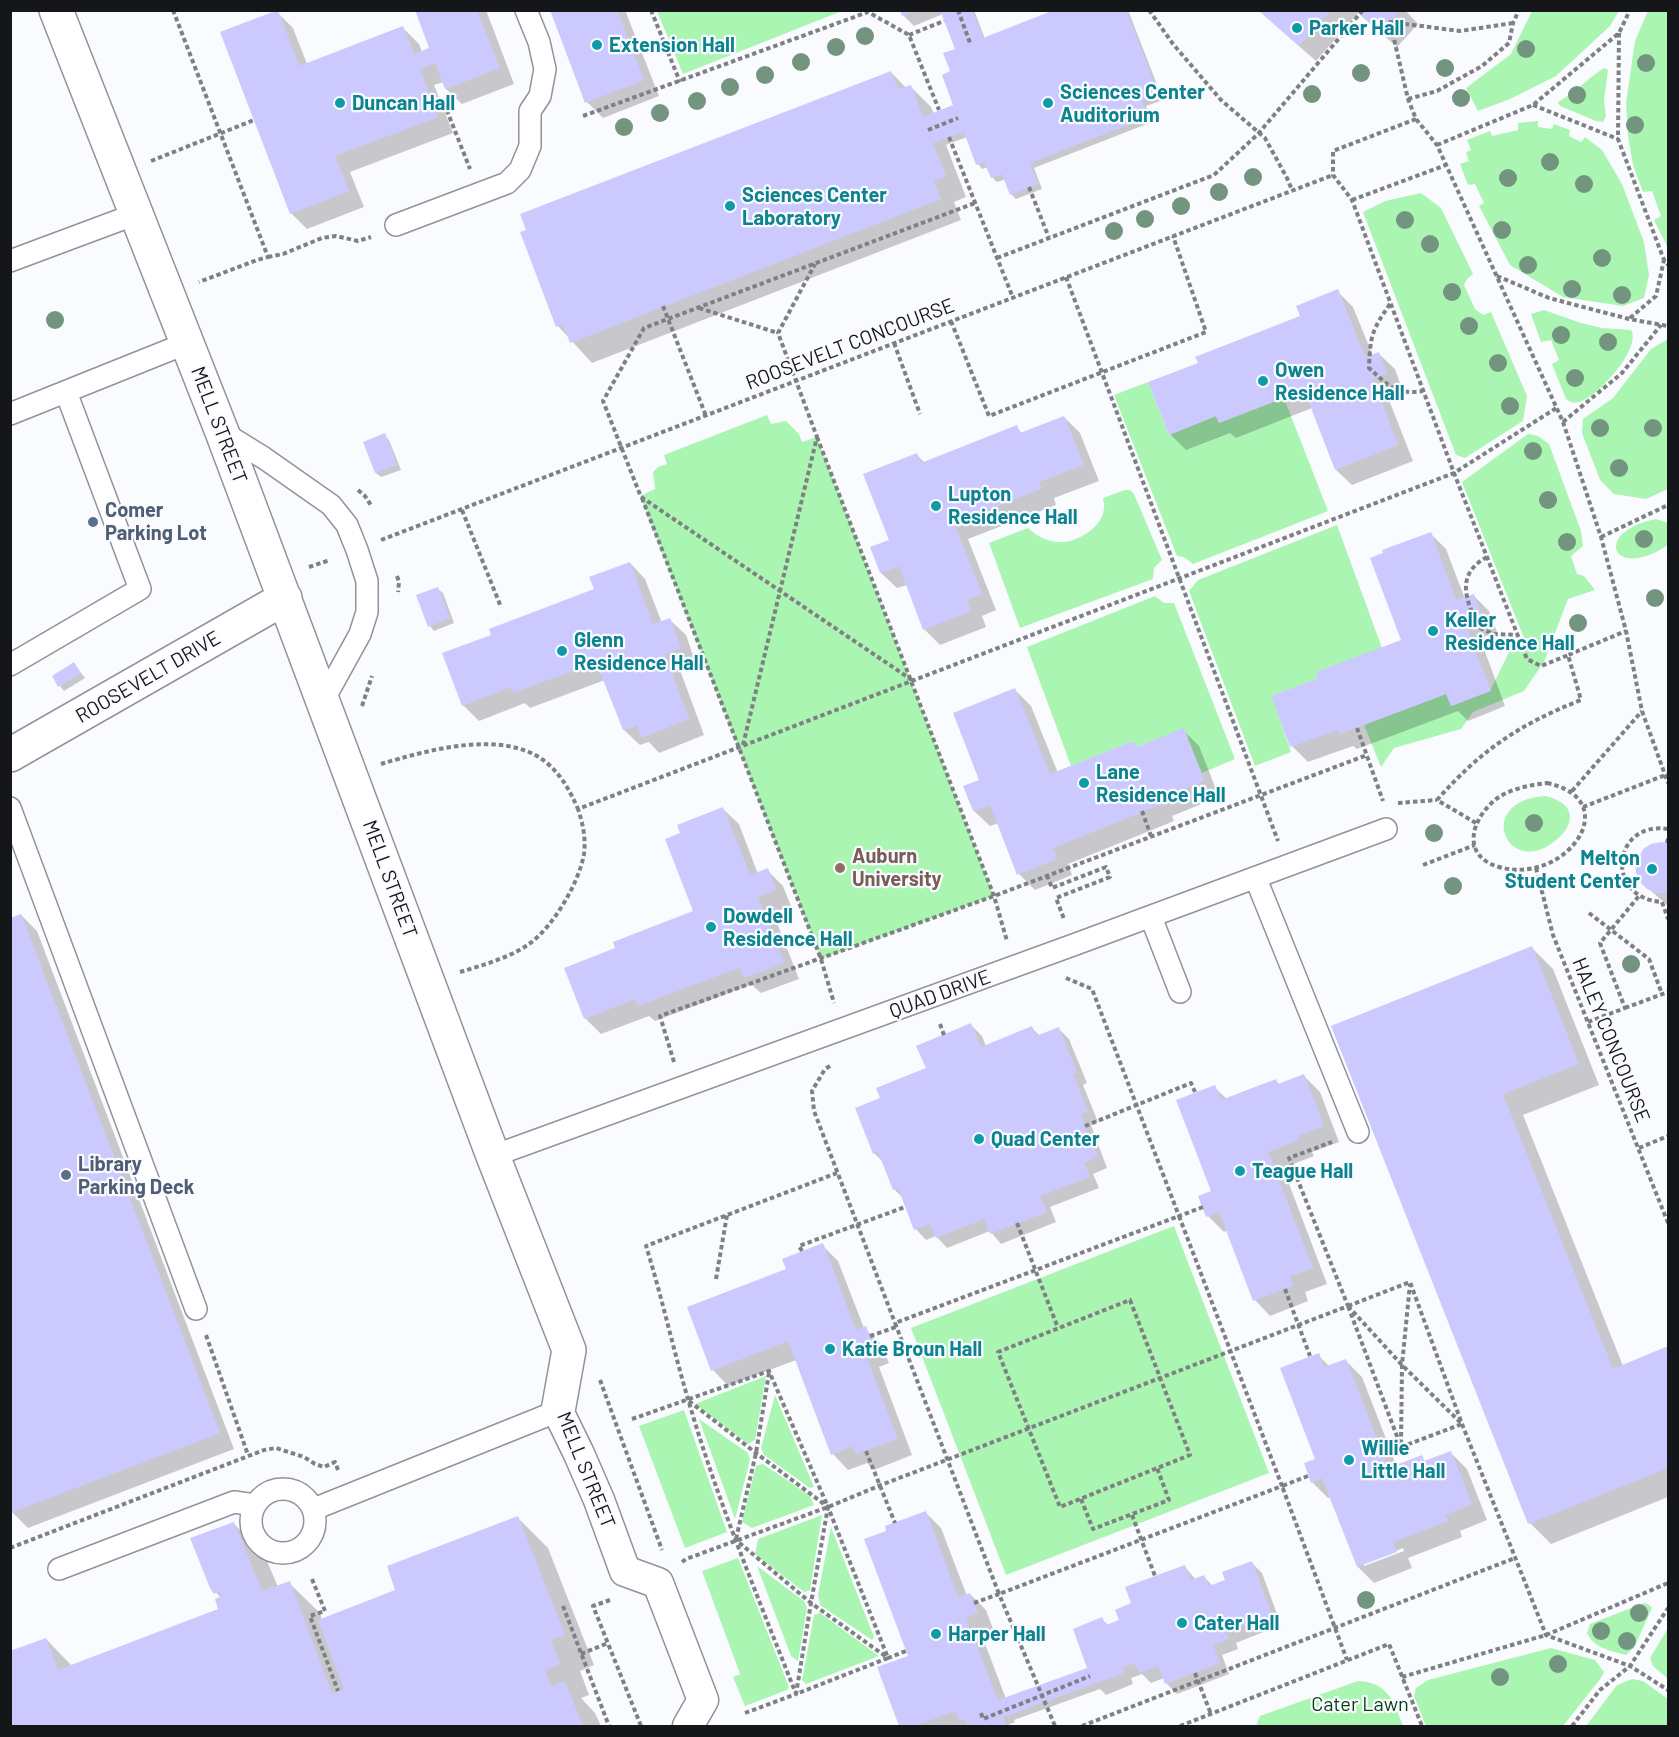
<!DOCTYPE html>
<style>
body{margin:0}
#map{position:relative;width:1679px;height:1737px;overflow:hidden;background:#fafbff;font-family:Barlow,sans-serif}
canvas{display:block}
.frame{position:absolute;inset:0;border:12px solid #151619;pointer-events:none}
</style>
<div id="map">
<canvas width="1679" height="1737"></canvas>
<div class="frame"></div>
</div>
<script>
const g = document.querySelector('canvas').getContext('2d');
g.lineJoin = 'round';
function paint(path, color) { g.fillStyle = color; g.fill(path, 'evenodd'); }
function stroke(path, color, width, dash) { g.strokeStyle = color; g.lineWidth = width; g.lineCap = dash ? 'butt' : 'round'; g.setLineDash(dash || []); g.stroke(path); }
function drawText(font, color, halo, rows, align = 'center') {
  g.font = font + ' Barlow,sans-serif'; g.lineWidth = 4.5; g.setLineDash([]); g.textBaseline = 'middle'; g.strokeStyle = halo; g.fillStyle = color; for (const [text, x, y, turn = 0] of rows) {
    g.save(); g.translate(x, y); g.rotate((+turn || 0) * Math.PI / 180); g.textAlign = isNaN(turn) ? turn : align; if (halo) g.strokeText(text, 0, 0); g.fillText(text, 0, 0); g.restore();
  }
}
paint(new Path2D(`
 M657,11H842L683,74Z
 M1532,11H1619L1610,26L1556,76L1510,99L1478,111L1466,88L1511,54Z
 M1648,11H1668V248L1654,220L1661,216L1652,191L1643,192L1633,165L1628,136L1626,103L1635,41Z
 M1604,68L1608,70L1604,101L1606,116L1603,122L1596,121L1560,106L1558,102C1575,93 1588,78 1604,68Z
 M1538,121V127L1552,129L1554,124L1570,130L1569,136L1581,142L1585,137L1602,150L1622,184L1644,242L1649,275L1644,298L1623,306L1563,297L1510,265L1479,206L1484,203L1475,184L1468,185L1460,164L1469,161L1466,152L1471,150L1467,140L1490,131L1492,136L1518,130V123Z
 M1421,193L1441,208L1473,274L1467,279L1464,285L1475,309L1483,315L1491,312L1527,396L1523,421L1465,458L1456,455L1363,212L1385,201Z
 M1544,310L1581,323L1602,328L1631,330C1642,348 1597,398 1579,402C1574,404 1570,402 1566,399L1552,364L1559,360L1551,340L1541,342L1531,314Z
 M1668,339V489L1646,499L1614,494L1600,480L1582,433L1583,419L1613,398L1651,349Z
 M1148,382L1169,435L1216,416L1219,423L1284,398L1328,511L1193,564L1184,557L1177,556L1114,395Z
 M767,415L771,424L786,421L799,434L802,442L817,437L994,896L821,959L640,496L655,489L653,472L658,467L667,464L664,455Z
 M1528,434L1538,436L1549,444L1581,531L1583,546L1571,556L1577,574L1584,576L1595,590L1568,599L1544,662L1524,691L1473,712L1461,729L1394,748L1381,767L1364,725L1446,694L1451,706L1490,691L1511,648L1526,643L1462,482Z
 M1125,490H1130L1134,494L1162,560L1154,568L1153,579L1020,628L989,543L1028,528C1037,536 1046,541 1058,542C1076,544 1103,527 1104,508C1105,505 1103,501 1103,498Z
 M1656,519L1668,523V545C1613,582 1591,532 1656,519Z
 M1337,525L1382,648L1318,678L1272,696L1291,752L1255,766L1189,591L1198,580Z
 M1155,596L1164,603H1174L1235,759L1202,773L1184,729L1136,747L1133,741L1071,766L1027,647Z
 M1545,796C1558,799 1574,806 1569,823C1566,832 1559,838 1551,844C1506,875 1475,801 1545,796Z
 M1174,1226L1269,1473L1006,1575L911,1328Z
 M766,1376L755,1440L748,1444L695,1404Z
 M775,1395L814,1487L810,1488L764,1455L761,1448Z
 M684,1410L727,1532L685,1548L639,1426Z
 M699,1419L748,1453L750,1460L735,1519Z
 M763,1464L810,1496L814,1505L752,1528L742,1522L756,1466Z
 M822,1515L810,1590L804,1592L755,1554L758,1539Z
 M831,1527L874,1637L872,1640L820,1605L818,1595Z
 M738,1558L789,1687L787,1690L745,1706L733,1677L740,1674L702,1571Z
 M757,1566L804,1601L807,1608L798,1661L791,1656Z
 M1644,1603L1648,1604L1652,1608L1634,1648L1626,1655C1611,1651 1594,1648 1587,1633L1590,1624Z
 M820,1613L879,1656L806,1684L802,1680L814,1615Z
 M1668,1628V1679L1653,1666L1650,1658Z
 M1551,1648L1595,1660L1604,1672L1601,1678L1563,1726H1426L1414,1696L1416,1688L1428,1680Z
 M1632,1679L1643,1681L1668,1699V1726H1586L1617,1685Z
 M1358,1681C1388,1682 1394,1702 1403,1726H1256L1260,1716Z`), '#abf5b3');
paint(new Path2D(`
 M416,10H486L514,84L462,104L446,89L444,82L434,85L453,133L350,172L364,207L307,229L291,213L277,12L293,28L307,64L403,28L419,44L422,52L431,49Z
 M551,10H625L659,96L603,118L587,102Z
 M901,10H974L985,39L1058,10H1128L1163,100L1146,106L1152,122L1034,168L1042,189L1016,199L1011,194L1006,179L997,182L992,177L988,167L982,169L978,164L967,137L946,145L966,197L954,202L961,220L592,363L558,326L891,72L906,88L910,86L931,107L934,114L955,106L952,72L957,49L943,14L914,26L903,15Z
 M1258,10H1405L1418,24L1397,47L1358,13L1316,61Z
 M1337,291L1353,307L1373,356L1379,354L1395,369L1402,389L1387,395L1413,461L1352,485L1336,470L1312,408L1236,438L1230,433L1186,450L1170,434L1200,363L1302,317Z
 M1064,417L1080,433L1099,481L1054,498L1056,505L968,539L996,610L982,616L986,627L940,645L924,629L907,585L897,588L881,573L872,548L891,541L916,454L925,463L1016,427L1023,434Z
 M384,435L389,440L401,470L381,477L376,473Z
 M1430,533L1446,549L1465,599L1473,595L1489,611L1497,632L1480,638L1505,706L1468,721L1458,711L1357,749L1353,746L1308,762L1292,746L1320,679L1403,641Z
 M630,563L645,579L662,623L670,620L686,635L696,664L680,670L704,735L659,753L649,742L640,745L624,730L605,680L530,708L525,703L479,721L463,705L493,635L596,590Z
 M438,589L443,593L454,623L434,631L430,626Z
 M74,664L85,678L64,691L60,686Z
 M1015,690L1031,706L1058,773L1133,743L1138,748L1183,730L1199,746L1219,797L1172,816L1174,821L1068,864L1072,875L1035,890L1019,874L999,823L990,826L974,811L965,787L981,780Z
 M723,809L739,824L758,874L767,870L783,886L791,906L773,913L799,979L761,993L752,985H750L655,1021L649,1016L601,1034L586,1019L566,969L618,949L695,912L682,834Z
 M1661,843L1668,845V906L1641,882Z
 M21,915L37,931L234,1449L28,1528L12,1512L10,1508Z
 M1532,948L1553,969L1599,1085L1523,1115L1623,1366L1668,1348V1497L1551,1544L1530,1523L1333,1027Z
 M971,1025L982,1036L986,1046L1032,1028L1040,1036L1059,1029L1069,1039L1087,1083L1083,1085L1098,1122L1091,1125L1107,1168L1093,1174L1099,1188L1050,1207L1056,1222L1001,1244L990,1231L947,1248L936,1236L926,1240L916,1229L903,1198L894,1189L883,1162L874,1153L882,1099L927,1069Z
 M1304,1076L1320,1092L1339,1142L1312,1152L1314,1156L1283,1168L1327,1284L1305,1292L1308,1301L1270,1316L1255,1300L1228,1230L1224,1232L1208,1216L1213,1192L1214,1087L1227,1099L1276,1081L1280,1085Z
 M822,1245L838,1261L864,1328L881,1344L889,1363L879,1367L912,1455L874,1470L867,1463L848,1470L833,1454L796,1360L728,1386L713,1370L788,1270Z
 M1318,1355L1330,1367L1346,1361L1362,1377L1397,1467L1422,1457L1426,1462L1451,1453L1467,1469L1487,1520L1460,1531L1462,1537L1408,1558L1412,1568L1374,1583L1358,1567L1331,1497L1328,1498L1312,1482L1317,1460ZM1403,1548L1404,1551L1364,1566V1563Z
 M925,1512L941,1528L967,1596L970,1594L986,1610L993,1629L981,1633L1006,1699L1087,1670L1102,1619L1109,1626L1121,1621L1133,1604L1185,1567L1196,1580L1204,1577L1213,1586L1227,1581L1251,1562L1262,1573L1281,1625L1236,1643L1238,1649L1222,1655L1229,1674L1177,1694L1166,1683L1164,1678L1151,1683L1142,1674L1131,1678L1133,1684L1106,1695L1100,1689L1014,1720L1015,1722L1008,1725L1009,1726H901L879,1668L910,1657L888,1531Z
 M518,1518L548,1548L594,1665L580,1671L589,1695L581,1698L595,1713L601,1726H10V1653L46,1639L72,1666L220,1610L221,1598L211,1587L234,1524L264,1554L278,1587L289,1583L320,1613L322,1620L397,1591Z`), '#0003');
paint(new Path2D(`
 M278,10L299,66L403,26L414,54L429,48L415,10H477L500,68L445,89L435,63L420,69L438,117L335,156L349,191L290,214L220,32Z
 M550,10H617L644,80L585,103Z
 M900,10H916V11L902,16Z
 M940,10H972L983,38L1054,10H1126L1159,95L1142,101L1148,117L1030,163L1038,184L1010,195L1002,174L991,178L984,162L976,165L964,132L933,143L946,176L934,181L941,199L570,343L563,324L556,327L520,232L526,230L520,214L891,71L898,89L911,85L923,117L953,105L942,75L950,71L943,53L955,49Z
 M1258,10H1331L1299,46Z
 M1355,10H1400L1381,33Z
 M1338,289L1365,357L1379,352L1387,373L1373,379L1398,445L1335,470L1304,390L1219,423L1216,416L1169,435L1148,382L1198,363L1195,357L1300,316L1296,306Z
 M1064,416L1084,465L1039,482L1041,489L954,523L982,594L967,600L971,611L923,630L899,566L880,573L870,547L889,540L863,474L917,453L921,463L1017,425L1020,433Z
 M385,433L397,465L375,473L363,442Z
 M1431,532L1456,600L1474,594L1482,616L1465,623L1491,691L1451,706L1446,694L1340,734L1338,730L1290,747L1271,696L1318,678L1316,672L1401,640L1370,558L1383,553L1382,550Z
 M630,562L653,624L670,618L681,648L665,654L689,719L642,738L637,725L623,730L596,662L513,693L511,687L462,706L442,653L491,635L489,629L594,589L589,577Z
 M438,587L450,618L428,627L416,595Z
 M74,662L81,673L58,687L52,676Z
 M1015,688L1050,774L1133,741L1136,747L1184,728L1204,781L1157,800L1159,805L1053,848L1057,859L1017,875L990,805L973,811L963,786L979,780L953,713Z
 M723,807L750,875L768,868L776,890L758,897L784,963L744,978L740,968L733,970L638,1006L635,999L584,1019L564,968L615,948L613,942L693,911L665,839L680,833L677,825Z
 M1661,842L1668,843V899L1666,893H1657L1647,889L1640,882L1636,873L1635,865L1643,849L1651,844Z
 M21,914L220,1433L10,1513V918Z
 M1532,946L1579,1064L1503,1094L1613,1369L1668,1346V1468L1528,1524L1331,1026Z
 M971,1023L981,1047L1032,1026L1036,1036L1059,1027L1077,1073L1073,1074L1088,1111L1081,1115L1098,1157L1084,1163L1090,1177L1040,1196L1047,1212L990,1234L984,1219L936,1238L930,1224L914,1230L898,1188L893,1190L878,1152L873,1154L855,1108L880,1098L876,1088L926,1068L916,1046Z
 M1304,1074L1324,1126L1298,1136L1299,1140L1268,1152L1313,1268L1290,1276L1293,1286L1253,1301L1219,1212L1206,1217L1198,1196L1211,1191L1176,1100L1215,1085L1221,1100L1276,1079L1278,1084Z
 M823,1243L856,1330L866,1326L874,1347L864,1351L898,1439L856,1454L853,1446L831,1455L788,1341L711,1371L687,1307L786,1269L782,1259Z
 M1319,1353L1324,1367L1346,1359L1388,1468L1422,1455L1424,1461L1451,1451L1472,1504L1445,1515L1448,1521L1393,1542L1397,1552L1357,1567L1322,1478L1311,1483L1304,1463L1315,1459L1280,1368Z
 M926,1511L958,1597L970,1593L978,1613L966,1618L998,1700L1087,1668L1073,1629L1102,1617L1106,1625L1119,1620L1115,1610L1131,1603L1125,1587L1185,1565L1191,1580L1204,1575L1209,1586L1225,1580L1222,1572L1252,1561L1272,1615L1226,1632L1229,1639L1213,1645L1220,1663L1165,1684L1158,1666L1139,1673L1135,1663L1122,1668L1124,1673L1003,1717L1006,1726H967L964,1719L959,1721L955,1711L915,1726H899L877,1667L908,1656L864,1539L886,1531L885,1526Z
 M518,1516L565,1635L551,1640L560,1664L545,1670L551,1686L565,1681L583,1726H10V1651L46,1638L58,1670L218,1609L215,1599L222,1596L220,1592L214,1594L210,1588L190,1538L234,1522L262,1591L290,1581L332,1694L344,1689L318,1620L395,1590L387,1566Z`), '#ccc9fe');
const service = new Path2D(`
 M396,225L507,183L520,170L530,146V111L540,96L545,69L539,42L526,10
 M10,261L136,214
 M10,414L187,343
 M222,432L264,458L331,505L347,525L357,550L367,581V612L360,634L323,701
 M10,665L140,589L66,392
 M10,808L196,1309
 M1256,879L1358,1132
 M1151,917L1180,992
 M493,1156L1076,944L1386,829
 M251 1521a32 32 0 1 1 64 0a32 32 0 1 1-64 0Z
 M314,1509L558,1411
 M59,1569L234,1502L255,1505`);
const pedestrian = new Path2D(`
 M558,1411L579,1454L599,1500L625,1571L658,1583L703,1700L688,1726`);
const minor = new Path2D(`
 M56,10L222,432L493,1156L569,1350L558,1411
 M10,755L285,598`);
stroke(service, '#90939b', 24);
stroke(pedestrian, '#90939b', 33);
stroke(minor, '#90939b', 36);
stroke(new Path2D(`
 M173,10L268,257L257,260L199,282
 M651,10L680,82
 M958,10L970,43
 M1149,10L1173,44L1221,100L1265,138L1287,178L1292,190
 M1513,23L1460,31L1390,22L1408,99L1416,119L1437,145L1563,422L1601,537L1626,631L1642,711L1668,783
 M1619,33L1618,139L1664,260L1668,265
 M909,35L944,21
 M1408,99L1437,91L1482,66L1509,43L1513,23L1519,10
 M444,103L470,169
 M1533,105L1618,139
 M583,116L868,12L909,35L939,110
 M1416,119L1333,151V175L1352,200L1454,473L1527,659L1541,666L1571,654
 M928,130L958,118
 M949,137L1013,298
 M1437,145L1533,105L1619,33L1630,10
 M151,161L254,120
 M1029,187L1049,238
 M1352,200L1446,165
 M268,257L283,254L322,238L336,236L358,241L371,237
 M997,258L1214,175L1258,134L1363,10
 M1497,276L1549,298L1629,319L1668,326
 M1066,277L1278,841
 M1390,304C1372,330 1370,336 1369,368C1389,386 1395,395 1423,391
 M663,306L706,416
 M699,308L778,333
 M1630,318L1656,296L1664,260
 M951,321L989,416L1206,332L1173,236
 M894,343L920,414
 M1563,422L1622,373L1661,325
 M817,437L994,896L1007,941
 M358,490L365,496L372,507
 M642,498L821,959L834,1003
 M462,510L501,607
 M1601,537L1668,505
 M381,540L1333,175
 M1487,557C1454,575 1467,601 1478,627L1493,634L1518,635
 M309,567L330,560
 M397,576L399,582L398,592
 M912,680L641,497L603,401L644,328L975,203
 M362,706L372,676
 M1357,728L1383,801
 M743,745L817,437L778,333L815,264
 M381,764C428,750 505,728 547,763C562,776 570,791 578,809
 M1547,783C1627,800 1566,886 1499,867C1458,855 1473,815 1499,797C1513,788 1531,785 1547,783Z
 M1572,791L1642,711
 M1398,803L1437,800
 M1583,807L1668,774
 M1142,811L1151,836
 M1476,823L1437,800C1481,750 1520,724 1581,700L1568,655L1626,631
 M1668,829C1613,820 1603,898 1662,902L1668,919
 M1667,843L1668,838
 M1423,865L1475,845
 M1536,868L1553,935L1668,1223
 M1047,875L1052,888L1106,867L1110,877L1056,898L1064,919
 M1589,913L1649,959L1662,994
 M460,972C483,965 509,958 529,944C553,927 579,883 584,854C586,838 583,824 578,809L1454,473L1558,407
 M1066,978L1092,989L1179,1216L1203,1207
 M1625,1008L1668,992
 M1588,1022L1625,1008L1600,943L1639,896
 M940,1024L944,1035
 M674,1062L660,1016L994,896L1367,755
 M830,1066L825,1069L812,1091L814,1111L895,1323
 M1085,1126L1191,1083L1195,1092
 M1639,1148L1668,1136
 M1179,1216L1282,1486L999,1594L895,1323Z
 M1017,1223L1058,1328
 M802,1251L799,1246L905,1207
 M716,1279L727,1215
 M1285,1289L1310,1356
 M1130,1300L1190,1455L1060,1507L998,1352Z
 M1348,1306L1410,1282L1462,1424L1546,1635L1630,1666L1668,1690
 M1348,1306L1402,1365L1462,1424L1401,1447Z
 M206,1335L248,1455
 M870,1336L896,1327
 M600,1380L662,1550
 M689,1401L756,1453L828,1507L888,1658L796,1694L811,1603L888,1658L906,1651
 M632,1419L769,1371L828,1507L811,1603L736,1540
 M1401,1444L1402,1365L1410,1284
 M866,1451L895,1523
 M1308,1476L1282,1486L1347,1660
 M1081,1499L1093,1529L1169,1500L1157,1468
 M1132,1515L1155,1576
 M736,1539L756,1453L769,1373
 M10,1548L264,1450L276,1448L304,1457L315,1464L324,1467L335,1462L338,1470
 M682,1562L686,1559L828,1507L881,1485L1348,1306L1289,1158L1332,1142
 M312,1579L325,1611L310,1616L338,1691
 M610,1600L593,1606L641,1726
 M974,1603L999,1594L1055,1726
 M563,1606L609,1726
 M581,1654L608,1643
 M1195,1673L1211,1714
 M1402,1677L1546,1635L1668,1583
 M745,1713L796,1694C758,1597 717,1500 688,1399C673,1349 662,1297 646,1246L837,1173
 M981,1713L983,1719L1090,1676
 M1082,1726L1515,1558
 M1180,1726L1389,1644L1422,1726
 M1572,1726L1600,1690L1630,1666L1668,1608`), '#7f8083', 4, [4.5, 3]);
stroke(service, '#fff', 21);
stroke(pedestrian, '#fff', 30);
stroke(minor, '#fff', 33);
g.fillStyle = '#73947e';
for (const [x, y] of [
 [865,36],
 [836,47],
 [1526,49],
 [801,62],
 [1646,63],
 [1445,68],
 [1361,73],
 [765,75],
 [730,87],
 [1312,94],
 [1577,95],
 [1461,98],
 [697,101],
 [660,113],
 [1635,125],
 [624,127],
 [1550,162],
 [1253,177],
 [1508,178],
 [1584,184],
 [1219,192],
 [1181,206],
 [1145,219],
 [1405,220],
 [1502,230],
 [1114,231],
 [1430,244],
 [1602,258],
 [1528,265],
 [1572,289],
 [1452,292],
 [1622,295],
 [55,320],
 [1469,326],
 [1561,335],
 [1608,342],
 [1498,363],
 [1575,378],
 [1510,406],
 [1600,428],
 [1653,428],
 [1533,451],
 [1619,468],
 [1548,500],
 [1644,539],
 [1567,542],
 [1655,598],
 [1578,623],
 [1534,823],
 [1434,833],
 [1453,886],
 [1631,964],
 [1366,1600],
 [1639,1613],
 [1601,1631],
 [1627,1641],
 [1558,1664],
 [1500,1677]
]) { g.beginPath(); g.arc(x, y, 9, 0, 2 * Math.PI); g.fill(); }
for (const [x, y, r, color] of [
 [1297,28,6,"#0f9aa8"],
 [597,45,6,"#0f9aa8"],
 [340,103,6,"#0f9aa8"],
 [1048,103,6,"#0f9aa8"],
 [730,206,6,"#0f9aa8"],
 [1263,381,6,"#0f9aa8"],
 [936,506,6,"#0f9aa8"],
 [93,522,6,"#5c6f8a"],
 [1433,631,6,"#0f9aa8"],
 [562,651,6,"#0f9aa8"],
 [1084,783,6,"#0f9aa8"],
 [840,868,6,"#8d6e63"],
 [1652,869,6,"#0f9aa8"],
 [711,927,6,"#0f9aa8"],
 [979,1139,6,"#0f9aa8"],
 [1240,1171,6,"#0f9aa8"],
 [66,1175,6,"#5c6f8a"],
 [830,1349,6,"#0f9aa8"],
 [1349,1460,6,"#0f9aa8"],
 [1182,1623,6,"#0f9aa8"],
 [936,1634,6,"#0f9aa8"]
]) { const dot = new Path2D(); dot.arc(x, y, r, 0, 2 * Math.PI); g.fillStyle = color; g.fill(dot); stroke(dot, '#fafbff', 2); }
drawText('bold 20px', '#0d838f', '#fafbff', [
 ["Parker Hall",1309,28],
 ["Extension Hall",609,45],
 ["Sciences Center",1060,92],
 ["Auditorium",1060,115],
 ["Duncan Hall",352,103],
 ["Sciences Center",742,195],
 ["Laboratory",742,218],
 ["Owen",1275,370],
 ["Residence Hall",1275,393],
 ["Lupton",948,494],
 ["Residence Hall",948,517],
 ["Keller",1445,620],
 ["Residence Hall",1445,643],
 ["Glenn",574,640],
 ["Residence Hall",574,663],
 ["Lane",1096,772],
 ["Residence Hall",1096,795],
 ["Melton",1640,858,"right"],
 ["Student Center",1640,881,"right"],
 ["Dowdell",723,916],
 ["Residence Hall",723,939],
 ["Quad Center",991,1139],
 ["Teague Hall",1252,1171],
 ["Katie Broun Hall",842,1349],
 ["Willie",1361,1448],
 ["Little Hall",1361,1471],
 ["Cater Hall",1194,1623],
 ["Harper Hall",948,1634]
], 'left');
drawText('20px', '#151619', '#fafbff', [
 ["ROOSEVELT CONCOURSE",850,344,-21],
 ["MELL STREET",219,425,69],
 ["ROOSEVELT DRIVE",148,677,-30],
 ["MELL STREET",390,879,70],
 ["QUAD DRIVE",940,994,-20],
 ["HALEY CONCOURSE",1611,1040,68],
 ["MELL STREET",586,1470,68]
]);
drawText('bold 20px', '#4e5e75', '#fafbff', [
 ["Comer",105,510],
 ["Parking Lot",105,533],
 ["Library",78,1164],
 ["Parking Deck",78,1187]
], 'left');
drawText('bold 20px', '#785e54', '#fafbff', [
 ["Auburn",852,856],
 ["University",852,879]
], 'left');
drawText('20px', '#043f14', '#fafbff', [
 ["Cater Lawn",1360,1704]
]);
</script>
